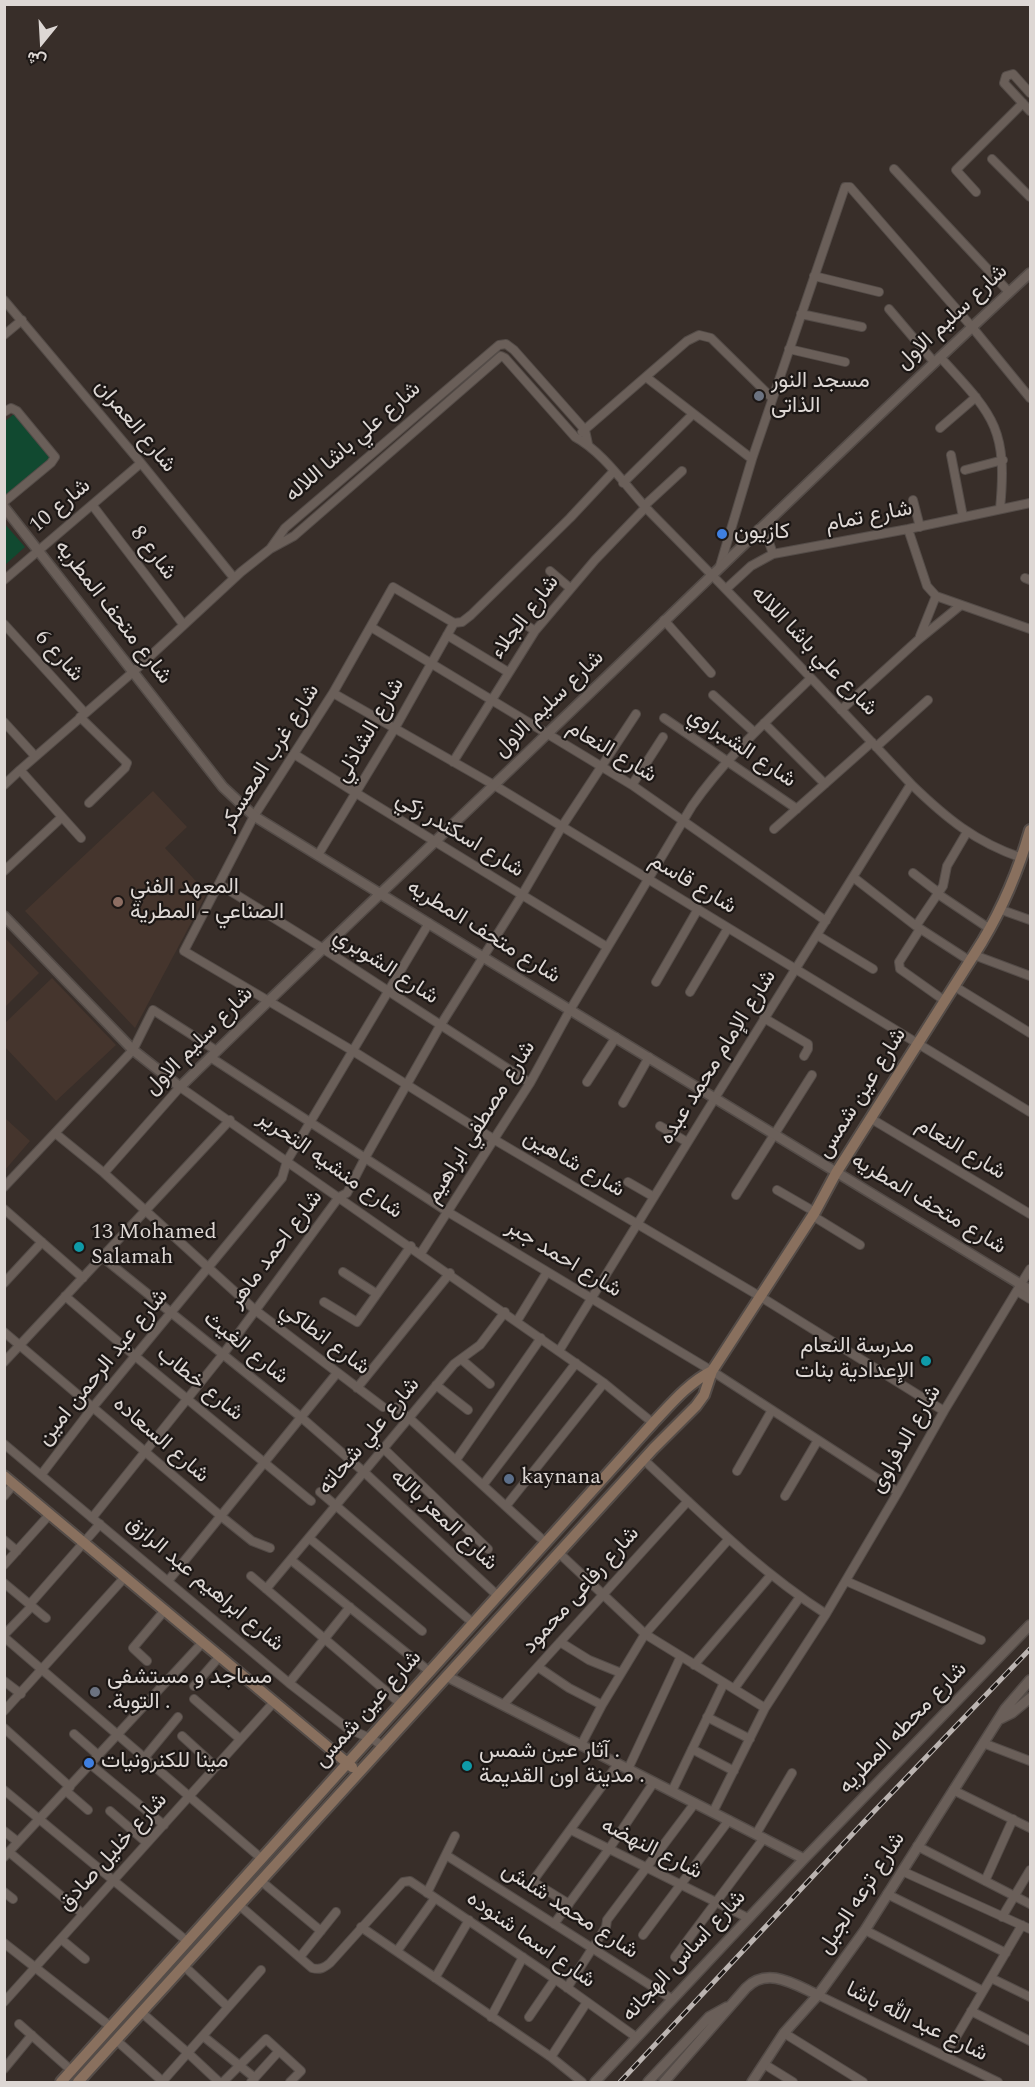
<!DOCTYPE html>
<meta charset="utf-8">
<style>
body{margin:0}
#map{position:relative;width:1035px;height:2087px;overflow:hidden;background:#382e29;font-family:Spectral,Vazirmatn,serif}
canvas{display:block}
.frame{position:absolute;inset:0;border:6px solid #ddd7d4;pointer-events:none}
.north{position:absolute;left:12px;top:12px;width:60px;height:60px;-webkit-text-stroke:4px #1c1715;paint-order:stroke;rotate:198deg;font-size:16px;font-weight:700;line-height:24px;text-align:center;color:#ddd7d4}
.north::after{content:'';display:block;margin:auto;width:21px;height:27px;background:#ddd7d4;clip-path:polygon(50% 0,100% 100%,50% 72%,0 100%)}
</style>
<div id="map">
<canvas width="1035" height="2087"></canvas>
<div class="frame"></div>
<div class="north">ش</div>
</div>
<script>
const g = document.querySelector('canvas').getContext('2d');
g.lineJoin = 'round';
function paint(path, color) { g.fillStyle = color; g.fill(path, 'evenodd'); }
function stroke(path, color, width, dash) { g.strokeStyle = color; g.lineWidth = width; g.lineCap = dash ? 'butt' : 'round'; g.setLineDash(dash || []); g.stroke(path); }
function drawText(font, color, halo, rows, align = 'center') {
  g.font = font + ' Spectral,Vazirmatn,serif'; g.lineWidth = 4.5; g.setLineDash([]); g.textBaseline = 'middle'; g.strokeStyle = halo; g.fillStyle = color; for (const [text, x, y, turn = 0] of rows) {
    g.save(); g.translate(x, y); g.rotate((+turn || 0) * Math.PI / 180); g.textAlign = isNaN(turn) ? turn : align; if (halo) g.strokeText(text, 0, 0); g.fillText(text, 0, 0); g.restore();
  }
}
paint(new Path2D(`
 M153,791L187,827L165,848L207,893L135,1028L25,911Z
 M5,938L39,973L5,1007Z
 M52,978L116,1045L56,1101L4,1046L5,1023Z
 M5,1118L30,1141L5,1170Z`), '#45352d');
paint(new Path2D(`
 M14,414L52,458L7,495L4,492V422Z
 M4,523L25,547L5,565H4Z`), '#114930');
const minor = new Path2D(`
 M1030,93L1013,74L1006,76L1004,83L1030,111
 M992,159L1030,197
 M894,169L1009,292
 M976,192L956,170L1023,103
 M814,276L879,292
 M4,300L141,463L234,578
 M889,309L934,362
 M801,314L862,327
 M4,335L22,320
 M789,349L845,362
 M940,357C993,415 1008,427 1000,509
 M646,377L752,459
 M4,412L11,408L17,411L55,457L51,463L4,502
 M940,428L976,397
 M582,432L687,341L699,335L711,338L772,398
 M951,455L963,517
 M965,470L1003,460
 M623,483L693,414
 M913,500L920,527
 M93,506L183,624
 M644,506L682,471
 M758,529L769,542L773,554
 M908,529L927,586L936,596L1030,629
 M270,549L285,528L499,345L506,344L514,350L585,430L588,444
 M720,566L752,459L845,187H850L972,327L1030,398
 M550,571L570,588
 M1025,578L1030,580
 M4,580L141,463
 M726,589L751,566L773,554L908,529L1030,503
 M519,620L535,631
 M664,620L711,673
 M454,623L393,587L333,693L254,816L184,951L353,1051L495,1140L761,1297L944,1411
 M454,623L462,622L471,615L570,518L613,472
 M4,624L85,713
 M371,627L632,785L826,921
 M447,635L508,672
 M920,636L936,596
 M333,693L494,785L1030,1112
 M713,695L754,732
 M841,710L918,640L961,605
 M80,717L127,763L125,768L89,803
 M664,718L797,809
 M4,722L35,756
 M764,723L825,784
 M876,747L928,700
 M294,754L356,793L607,947
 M453,762L535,631L595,560L645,508
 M20,770L81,838
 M4,785L20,770L133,672L241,572L270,549L294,536L501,356L505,358L575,437C605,453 628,490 652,514C740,603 826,693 911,784C946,818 975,842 1022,858
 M632,785L663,737
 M774,829L872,742
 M318,855L395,728L454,623
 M4,871L62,817
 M913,873L939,893
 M853,877L916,926L970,961
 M219,884L322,948L530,1083
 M938,894L990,929
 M999,909L1030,920
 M916,926L943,886L947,866L967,832
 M920,929L899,962L900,969L945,1001
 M817,935L873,969
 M974,955L1030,976
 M656,982L698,909
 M954,986L1030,1033
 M690,992L728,928
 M764,1018L808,1044V1049L804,1056
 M210,1057L448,1212L712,1371L898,1492
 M587,1082L616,1037
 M623,1103L649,1057
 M870,1118L1030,1214
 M660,1126L687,1142
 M55,1133L104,1173L255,1310L383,1407
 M104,1173L180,1087L604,1383L653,1423
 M628,1182L654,1197
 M4,1187L133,1050L153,1010L217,1051
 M777,1190L815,1212
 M736,1195L812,1075
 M4,1209L83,1278
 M813,1216L860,1245
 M421,1253L530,1083L570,1010L692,806C726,757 769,719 811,678
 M102,1257L302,1418L364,1472L498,1596
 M343,1272L377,1294
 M4,1283L42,1242
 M1017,1291L1030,1299
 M65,1296L135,1356L311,1501
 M324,1302L357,1322L411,1246
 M517,1321L547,1272
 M4,1332L222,1517L252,1541L270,1548
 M559,1351L715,1098L911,784
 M461,1359L490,1384
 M4,1362L230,1120
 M436,1385L468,1410
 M357,1388L450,1273
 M397,1407L546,1543
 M4,1444L289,1683L347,1728L374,1740L384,1747
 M383,1448L488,1549
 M456,1460L541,1338
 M644,1460C702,1514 759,1571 826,1614
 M737,1471L772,1410
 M41,1475L93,1407L282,1178L287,1161L429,923
 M483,1485L576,1363
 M320,1492L473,1623
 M4,1496L14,1484
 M785,1496L818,1440
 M506,1506L604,1383
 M92,1518L224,1353L339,1197L347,1193L365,1158L440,1026L522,895L561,828L636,714
 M309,1538L422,1631
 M4,1540L17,1551
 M559,1553L645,1634L765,1708
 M291,1560L430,1672
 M4,1565L50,1514
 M251,1576L401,1704
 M168,1581L337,1373
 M846,1581L981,1640
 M4,1583L46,1618
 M266,1589L454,1364L480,1345L505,1312
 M30,1604L100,1524
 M4,1635L32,1606
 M4,1637L262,1859
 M560,1642L589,1660L621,1673
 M147,1661L133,1648L165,1610
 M694,1665L771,1575
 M538,1667L569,1688L602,1705
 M4,1681L21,1694
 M289,1683L350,1607
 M194,1686L220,1656
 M734,1689L800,1597
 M194,1699L240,1739
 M503,1705L688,1501
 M4,1711L125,1577
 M707,1717L750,1739
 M4,1728L70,1787
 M74,1734L98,1755
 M182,1736L216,1767
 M983,1743L1030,1761
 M581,1745L602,1705L645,1634L728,1540
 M692,1749L734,1771
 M145,1757L178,1717
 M90,1764L164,1825
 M628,1769L681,1656
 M4,1790L188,1942
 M953,1790L1030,1828
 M66,1791L88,1810
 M672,1791L724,1683
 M110,1811L147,1843
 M713,1812L765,1708L826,1614L898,1492L944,1411L1030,1269
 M571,1830L748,1918
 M4,1831L18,1842
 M756,1834L792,1773
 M917,1846L1030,1904
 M9,1852L83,1914
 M446,1855L672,1999
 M4,1857L203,1642
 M902,1871L1030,1929
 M261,1881L321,1931
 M985,1881L1013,1819
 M4,1892L13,1899
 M427,1893L455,1836
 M887,1894L1006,1953
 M569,1904L535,1883V1878L618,1764
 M239,1905L312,1968C320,1970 324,1968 330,1963L403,1882L410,1881L555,1979L636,2037
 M1002,1917L1030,1870
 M554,1924L609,1849L654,1782
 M361,1927L551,2057L582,2082
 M865,1930L983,1991
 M643,1935L729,1820
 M61,1939L85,1959
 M4,1943L111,2027
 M397,1951L435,1898
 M300,1957L336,1912
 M675,1957L764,1838
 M184,1966L228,2007
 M435,1978L469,1920
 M991,1978L1030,1997
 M567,1988L606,1927L607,1920L695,1803
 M818,1995L998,2082
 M4,2002L274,1702
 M971,2011L1030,2041
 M141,2012L188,2053L219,2082
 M491,2017L523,1957
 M529,2017L555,1979
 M19,2024L72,2071
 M784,2033L863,2082
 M203,2036L255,2078
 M116,2040L162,2081
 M945,2056L1022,1925
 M551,2057L587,2002
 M764,2064L793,2082
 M4,2069L32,2035
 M162,2082L261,1970
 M223,2082L266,2039L301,2071L290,2082
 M251,2082L279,2051`);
const tertiary = new Path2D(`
 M4,507L223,787L254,816L483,957L1030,1290
 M4,916L133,1050L180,1087C301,968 425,852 547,734C708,580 867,424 1030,273
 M448,1677L804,1859
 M1000,1719L1012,1713L1030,1698
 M595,2082L804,1859L1030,1625
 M648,2082L709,2017L727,2007
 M664,2082L746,1988C768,1966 795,1985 818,1995
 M752,2082L784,2033L818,1995L865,1930L1005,1709L1030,1680`);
const secondary = new Path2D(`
 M4,1476L352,1767
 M61,2082L653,1423C671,1404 688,1383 712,1371
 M78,2082L653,1449L696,1406L704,1395L712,1371L815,1212L836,1173L982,942C1003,907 1019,869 1030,830`);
stroke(minor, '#544c48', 10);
stroke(tertiary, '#544c48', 12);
stroke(secondary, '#544c48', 14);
stroke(minor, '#6a5f59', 8);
stroke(tertiary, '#6a5f59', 9);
stroke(secondary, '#89705e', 10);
const rail = new Path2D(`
 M620,2082L860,1826L1030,1649`);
stroke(rail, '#bbb4b1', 5);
stroke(rail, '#1c1715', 3, [9]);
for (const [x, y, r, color] of [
 [759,396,6,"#6b7280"],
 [722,534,6,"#3f7fe0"],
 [118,902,6,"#8d6e63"],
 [79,1247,6,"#0f9aa8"],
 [926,1361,6,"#0f9aa8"],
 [509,1479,6,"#5c6f8a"],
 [95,1692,6,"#6b7280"],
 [89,1763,6,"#3f7fe0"],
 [467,1766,6,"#0f9aa8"]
]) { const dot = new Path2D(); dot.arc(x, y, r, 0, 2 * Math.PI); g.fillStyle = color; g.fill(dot); stroke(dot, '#1c1715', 2); }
drawText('22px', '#ddd7d4', '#1c1715', [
 ["شارع سليم الاول",953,318,-43],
 ["شارع العمران",134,427,50],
 ["شارع علي باشا اللاله",354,443,-41],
 ["شارع 10",61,507,-40],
 ["شارع تمام",869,518,-11],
 ["شارع 8",152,554,53],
 ["شارع متحف المطريه",112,613,52],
 ["شارع الجلاء",526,618,-53],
 ["شارع علي باشا اللاله",813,652,46],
 ["شارع 6",58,657,48],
 ["شارع سليم الاول",550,705,-44],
 ["شارع الشاذلي",371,731,-60],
 ["شارع الشبراوي",741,749,34],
 ["شارع النعام",611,753,31],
 ["شارع غرب المعسكر",271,758,-58],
 ["شارع اسكندر زكي",459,836,31],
 ["شارع قاسم",692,885,31],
 ["شارع متحف المطريه",483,933,32],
 ["شارع الشوبري",385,968,33],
 ["شارع سليم الاول",200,1042,-45],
 ["شارع الإمام محمد عبده",719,1058,-58],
 ["شارع عين شمس",863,1094,-58],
 ["شارع مصطفي ابراهيم",482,1123,-58],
 ["شارع النعام",960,1150,31],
 ["شارع شاهين",573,1165,30],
 ["شارع منشيه التحرير",329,1166,35],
 ["شارع متحف المطريه",928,1205,31],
 ["شارع احمد ماهر",277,1250,-53],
 ["شارع احمد جبر",563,1260,31],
 ["شارع انطاكي",324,1340,37],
 ["شارع الغيث",245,1349,39],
 ["شارع عبد الرحمن امين",104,1368,-51],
 ["شارع خطاب",199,1385,39],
 ["شارع علي شحاته",370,1437,-50],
 ["شارع الدفراوى",907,1440,-60],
 ["شارع السعاده",160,1441,41],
 ["شارع المعز بالله",443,1521,43],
 ["شارع ابراهيم عبد الرازق",204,1585,40],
 ["شارع رفاعى محمود",582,1591,-48],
 ["شارع عين شمس",369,1710,-48],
 ["شارع محطه المطريه",904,1729,-46],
 ["شارع النهضه",651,1850,27],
 ["شارع خليل صادق",114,1853,-48],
 ["شارع ترعه الجبل",863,1894,-57],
 ["شارع محمد شلش",569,1912,33],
 ["شارع اسما شنوده",530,1941,35],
 ["شارع اساس الهجانه",685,1957,-47],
 ["شارع عبد الله باشا",916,2023,26]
]);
drawText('22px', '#ddd7d4', '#1c1715', [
 ["مسجد النور",771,383],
 ["الذاتى",771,408],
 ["كازيون",734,534],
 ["المعهد الفني",130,889],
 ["الصناعي - المطرية",130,914],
 ["13 Mohamed",91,1234],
 ["Salamah",91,1259],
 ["مدرسة النعام",914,1348,"right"],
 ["الإعدادية بنات",914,1373,"right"],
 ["kaynana",521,1479],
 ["مساجد و مستشفى",107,1679],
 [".التوبة .",107,1704],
 ["آثار عين شمس .",479,1753],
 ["مدينة اون القديمة .",479,1778],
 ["مينا للكنرونيات",101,1763]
], 'left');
</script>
